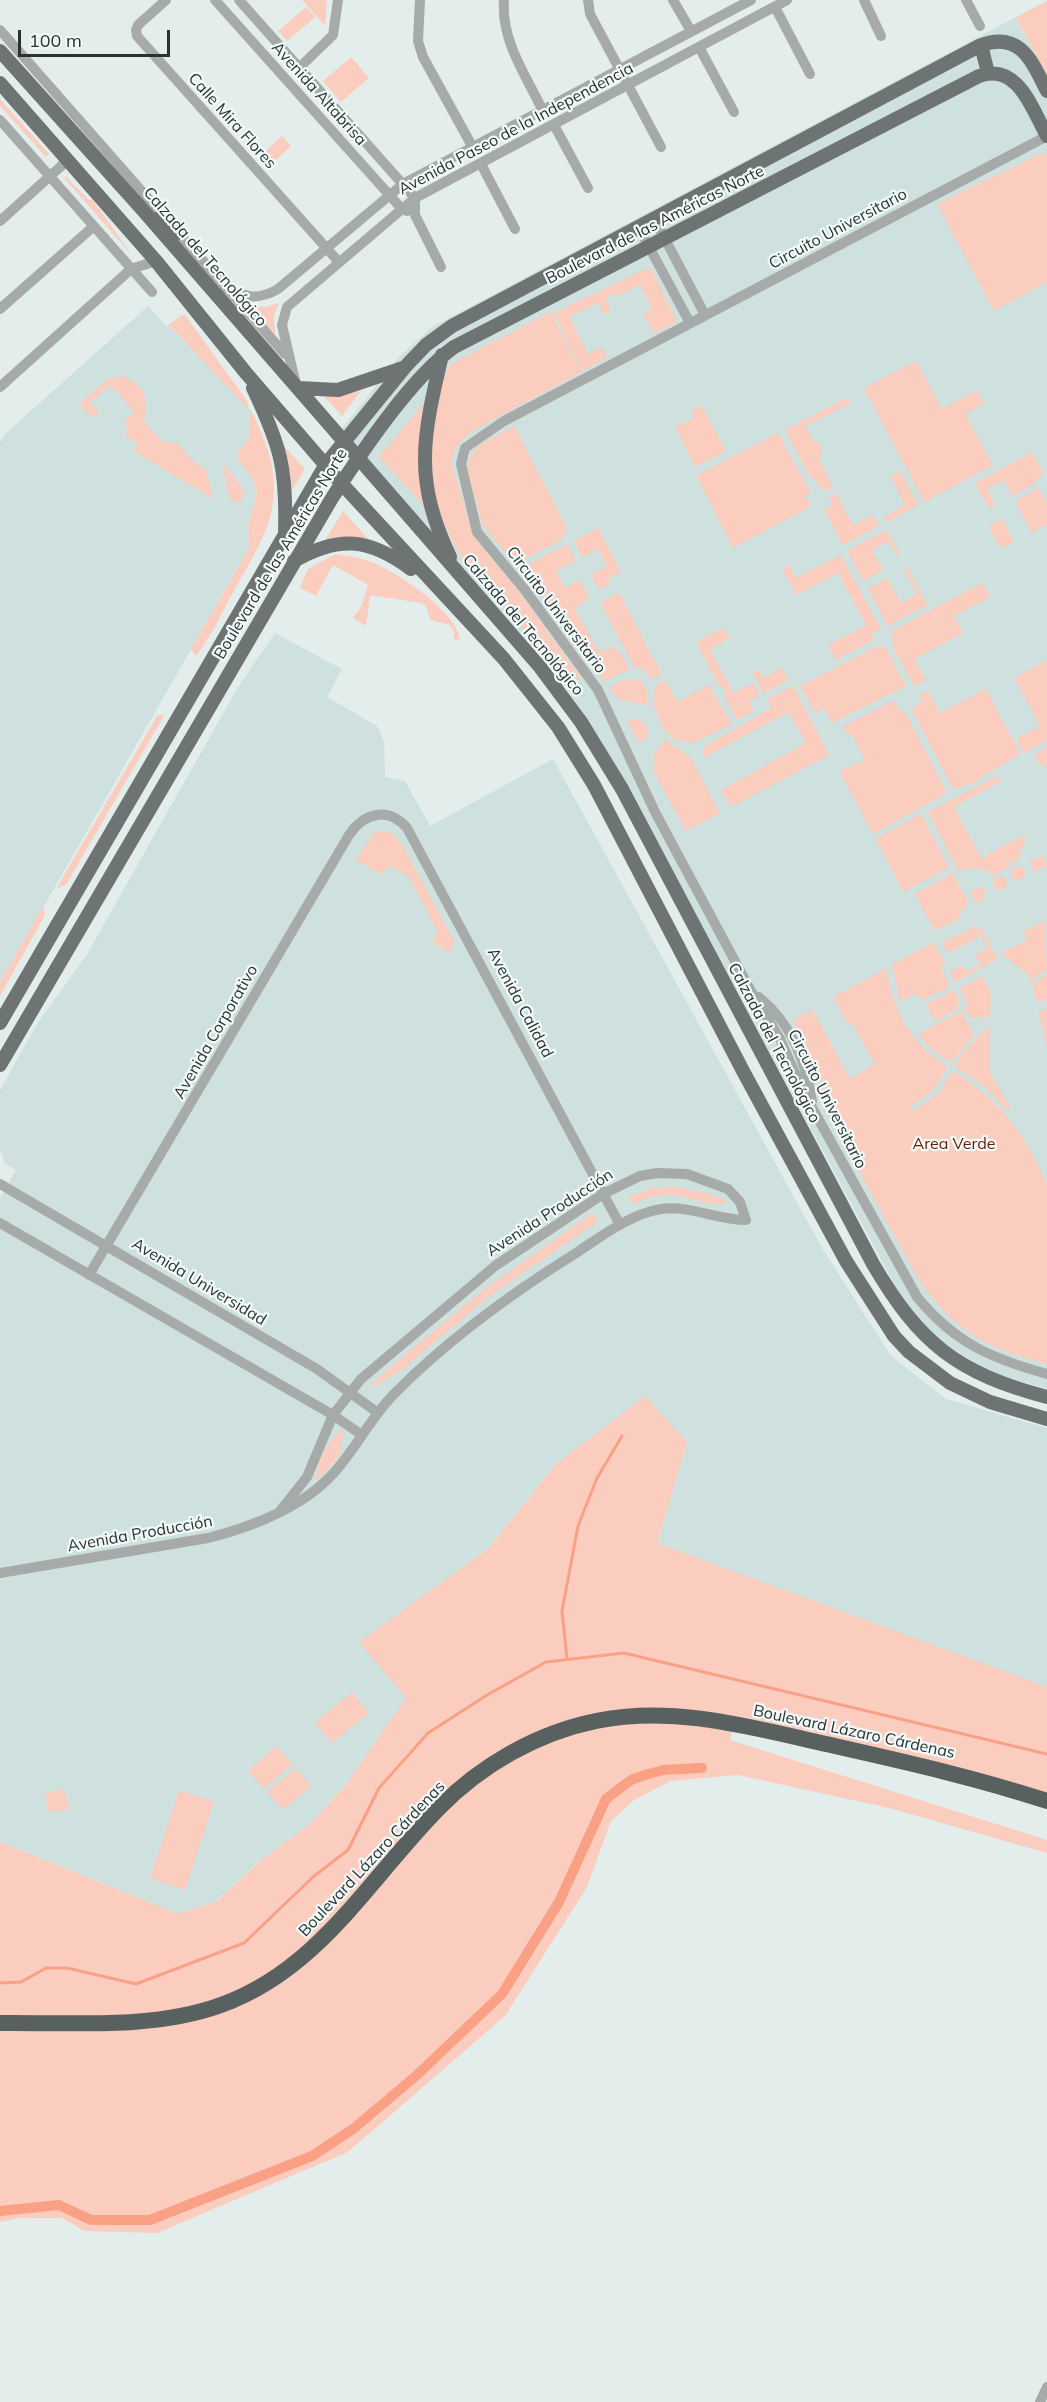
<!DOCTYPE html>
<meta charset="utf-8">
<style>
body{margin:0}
#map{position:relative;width:1047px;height:2402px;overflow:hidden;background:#e3edeb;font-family:Mulish,sans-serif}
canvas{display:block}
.scale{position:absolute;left:18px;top:30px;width:152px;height:27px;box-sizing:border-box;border:3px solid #2e3131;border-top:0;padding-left:8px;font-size:18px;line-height:21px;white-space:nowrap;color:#2e3131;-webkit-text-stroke:4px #f0faf9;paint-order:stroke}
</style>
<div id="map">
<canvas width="1047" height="2402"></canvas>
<div class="scale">100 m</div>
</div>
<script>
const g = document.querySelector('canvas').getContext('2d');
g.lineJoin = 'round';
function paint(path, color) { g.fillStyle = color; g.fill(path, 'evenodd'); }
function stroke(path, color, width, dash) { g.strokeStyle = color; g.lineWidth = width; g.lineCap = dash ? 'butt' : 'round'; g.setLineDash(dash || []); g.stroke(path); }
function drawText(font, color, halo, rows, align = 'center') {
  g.font = font + ' Mulish,sans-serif'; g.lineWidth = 4.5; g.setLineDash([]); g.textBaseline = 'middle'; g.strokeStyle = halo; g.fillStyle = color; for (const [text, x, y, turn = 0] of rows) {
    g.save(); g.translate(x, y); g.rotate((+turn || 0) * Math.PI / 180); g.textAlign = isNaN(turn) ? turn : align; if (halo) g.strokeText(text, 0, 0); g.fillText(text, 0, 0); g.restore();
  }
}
paint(new Path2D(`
 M1016,17L1047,76V1389L989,1372L939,1340L915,1317L900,1295L625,782L580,708L550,666L341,430L398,358L432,327Z
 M148,306L166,326L172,328L252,412L248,421L251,429L249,441L241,448L237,459L253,479L257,492L248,526L249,548L0,983V442L5,434Z
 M275,633L342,669L327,697L377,726L384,742L385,777L405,781L430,826L553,759L822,1248L891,1356L946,1399L1047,1428V1690L657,1543L687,1443L556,1464L488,1549L360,1642L407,1698L345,1786L310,1824L261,1860L216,1901L178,1914L0,1842V1198L16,1170L4,1163L0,1148V1090L39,1021L86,956L238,687Z`), '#cfe1de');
paint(new Path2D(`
 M302,0H327L325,26Z
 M1047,1V76L1016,17Z
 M306,7L315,17L287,41L278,31Z
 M351,57L369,78L341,102L323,81Z
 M0,99L49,154L46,157L0,106Z
 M282,136L291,146L269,166L260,156Z
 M1044,152L1047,157V282L994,311L937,204Z
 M66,177L89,200L92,199L132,255L64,178Z
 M650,267L677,321L654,334L643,314L652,308L640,285L617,296L615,293L605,298L611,311L604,315L598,303L569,317L588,354L602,347L607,358L583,371L553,313Z
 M279,303L274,316L275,337L246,306L266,307Z
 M550,312L582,372L470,432L456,447L451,462L473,536L521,594L581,678L572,684C503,595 417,555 434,425C437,406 439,380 451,364Z
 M182,315L186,316L247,401L249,410L172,328L167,326Z
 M916,361L942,409L977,390L984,403L965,414L993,465L924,502L864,388Z
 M124,376L143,390L146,404L144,422L163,442L177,443L192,460L206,470L213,499L134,451L138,443L125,436L128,428L124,420L134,412L111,385L90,402L99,412L92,418L79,404L108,379Z
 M361,391L342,416L320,392L331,397Z
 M848,397L851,403L806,426L815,443L819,442L822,448L819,460L833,487L825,491L823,487L820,488L814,478L811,479L785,430Z
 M428,398C423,433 413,472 425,507L379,457Z
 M702,406L726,451L695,467L675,427L694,418L691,411Z
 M252,412C292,493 273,524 231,596C220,616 210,639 196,656L191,649L249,548L248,526L257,492L253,479L237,459C241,441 255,443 248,421Z
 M514,426L568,530L562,533L564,538L516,564L483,526L467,470L470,456L479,445Z
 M778,433L811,493L805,496L811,506L733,548L696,476Z
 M283,445L305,469L289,495Z
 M1032,452L1044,475L1035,479L1036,483L1012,496L1004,480L987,489L995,505L989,508L975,483Z
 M222,463L241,486L244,495L239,503L230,499Z
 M900,471L918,505L887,522L884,517L905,505L890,476Z
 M1038,488L1047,502V524L1031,533L1015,501Z
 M836,493L853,525L873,515L879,526L843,545L824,509L832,505L829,497Z
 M343,511L370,541L324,542Z
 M1002,519L1014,542L1000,548L988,526Z
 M598,528L621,572L608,579L610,584L599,589L591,575L607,566L598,549L582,557L574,541Z
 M887,530L900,554L897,556L888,541L872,550L883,570L863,581L847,551Z
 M567,544L576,560L556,571L565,588L580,580L589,597L575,609L599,652L607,648L611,649L614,644L629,668L628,672H623L604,682L522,568Z
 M335,554C347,556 359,557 371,562C396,571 458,612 460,640L454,639V631L450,625L430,620L426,606L421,603L370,595L366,626L353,618L361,607L368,585L333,565L316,596L300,588L308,569Z
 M841,555L881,629L871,634L874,640L836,660L828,645L866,625L838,573L796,595L782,569L789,565L796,578Z
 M907,567L927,605L888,626L868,589L887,578L901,603L917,594L904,569Z
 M982,583L990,597L954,616L963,633L914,659L926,680L914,686L891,644L894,642L890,632Z
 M619,593L659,669L660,676L650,679L645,669L635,668L600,603Z
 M724,628L730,638L710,649L733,693L754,683L760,695L749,701L754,711L737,720L724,696L727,693L723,687L720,688L696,642Z
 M879,645L881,648L885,646L906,686L832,723L824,708L815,713L800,686Z
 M1047,660V740L1024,753L1016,739L1040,726L1014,678Z
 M782,668L789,680L764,693L753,673L759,669L764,678Z
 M625,679H640L647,690V705L618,699L609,688Z
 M665,680L677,702L711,684L712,692L732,724L693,743L674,739L664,729L653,705L655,686Z
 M793,686L829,755L731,807L721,790L806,743L788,712L703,758V747L772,708L767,699Z
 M986,689L1020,754L971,784L953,789L911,708L922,703L918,696L928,691L940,713Z
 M894,700L901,714L905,712L947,793L873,834L839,771L865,760L852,735L849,736L843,726Z
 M165,714L66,885L56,889L157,716Z
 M636,719C645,721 650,728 647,737L639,744L627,722Z
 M664,739L690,757L720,813L686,831L653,771L654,757Z
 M1047,747V768L1035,760L1037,753Z
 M997,776L1000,782L954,807L982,860L983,857L1020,837L1022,839L1028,836L1029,838L1023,842L1025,847L1019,850L1022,855L1012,863L1006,856L1011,865L992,876L988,869L982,872L978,867L971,870L969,867L959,872L928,812Z
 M921,814L949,867L904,892L875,839Z
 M380,831L392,833L403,846L455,943L449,953L432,942L438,932L409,877L389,865L383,875L356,860L373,834Z
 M1042,855L1047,865L1035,872L1029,862Z
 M1011 873a7 7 0 1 1 14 0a7 7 0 1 1-14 0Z
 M953,873L968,903L959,915L961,918L937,930L933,928L915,894Z
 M993 883a7 7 0 1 1 14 0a7 7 0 1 1-14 0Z
 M983,886L986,891L982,895L984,899L976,903L970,892Z
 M43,906L45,915L0,996V982Z
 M1045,920L1047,969L1031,981L1027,974L1001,953L1027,940L1023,932Z
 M976,926L978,930L981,928L998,959L955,982L949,972L963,965L967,972L980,965L975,955L988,947L981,936L948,953L942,943Z
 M934,942L946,964L940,967L950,986L923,1000L916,993L900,1002L892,965Z
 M887,968C892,1011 911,1043 947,1067L935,1089L911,1106L913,1111L940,1092L952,1071C1000,1099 1026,1135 1047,1185V1364C984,1347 955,1332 917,1277L822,1104L816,1065L793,1020L812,1009L850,1079L875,1064L851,1022L847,1023L833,997Z
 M1047,974V1000L1037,1003L1032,985Z
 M982,976L991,992L990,1018H970L964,1007L968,1004L959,988Z
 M954,990L960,1001L956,1003L959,1008L935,1021L926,1004Z
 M1047,1009V1046L1038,1011Z
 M961,1011L974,1035L950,1063L930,1048L918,1034Z
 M990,1025L989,1071L1011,1108L1007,1110L984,1086L954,1066L962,1053Z
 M675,1187L706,1193L727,1201C716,1211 687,1195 673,1195C658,1194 645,1199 632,1204L628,1197L651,1188Z
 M591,1214H595L597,1222L488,1297L402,1370L373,1387L372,1385L376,1379L483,1290Z
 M645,1396L687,1443L657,1543L1047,1687V1793L1002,1779L735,1717L730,1740L1047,1840V1853L889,1808L738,1775L670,1781L633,1801L611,1821L587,1887L505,2016L348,2152L157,2233L84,2231L62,2218H19L0,2222V1842L178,1914L217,1901L261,1860L310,1824L345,1786L406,1698L359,1642L488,1549L556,1464Z
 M345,1427L338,1458L316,1481C316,1461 330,1439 345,1427Z
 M352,1692L369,1713L332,1743L315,1723Z
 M276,1746L292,1764L264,1789L248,1771Z
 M295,1768L311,1786L283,1810L267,1792Z
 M65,1789L69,1809L49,1813L45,1793Z
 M179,1790L214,1802L185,1890L150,1878Z`), '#fbcdbe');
stroke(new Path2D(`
 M567,1659L562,1611L578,1526L597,1478L622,1436
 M0,1983L21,1982L46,1968H67L136,1984L244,1943L313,1877L348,1850L379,1788L428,1733L487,1695L546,1662L624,1653L1047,1754`), '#faa185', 3);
stroke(new Path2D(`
 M0,2211L59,2205L91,2220H150L312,2156L353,2129L417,2075L502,1994L559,1902L606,1799L631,1780L645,1775L663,1770L702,1768`), '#faa185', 10);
stroke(new Path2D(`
 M166,0L138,25L136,30L137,36L338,261
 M215,0L401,208L407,211
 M239,0L415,198V215L441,267
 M420,0L418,41L423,57L472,146
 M504,0C501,40 525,74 542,109
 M588,0L590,14L661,147
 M673,0L691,31
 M864,0L881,36
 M966,0L980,26
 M775,7L810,74
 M0,30L285,354
 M699,47L734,112
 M299,68L333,35L338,0
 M0,120L152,292
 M554,125L588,188
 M1047,136L504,421L465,448L461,464L477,532L525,590L598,690L655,812L751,991L780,1039L804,1093L917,1297C955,1343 990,1358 1047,1374
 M481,164L515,229
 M655,220L705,315
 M0,221L68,160
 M639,228L690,323
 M225,288C247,297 257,301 278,289L403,184L751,0
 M0,309L94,226
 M296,385L282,325L287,307L415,198L787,0
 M0,387L131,269L156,261
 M759,997C792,1024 805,1060 812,1101
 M0,1184L317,1369L378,1413
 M0,1223L333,1415L362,1435
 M89,1275L349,835C364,813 388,806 407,828L620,1225
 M0,1573L208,1538C255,1526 307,1506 338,1468C358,1444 372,1417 393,1395C446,1341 512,1293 576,1253C602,1236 630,1214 661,1209C690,1205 717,1220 746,1220L740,1202L728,1189L687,1174L657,1173L640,1176L603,1194L495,1266L361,1379L333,1415L307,1477L280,1511
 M1040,2402L1047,2387`), '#a6aaa9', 10);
stroke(new Path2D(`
 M981,45L988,73
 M0,51L142,209L540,667L581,722L622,789L873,1264C920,1344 957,1373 1047,1397
 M0,83L156,261L246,373L341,483L504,659L558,727L594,785L743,1071L846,1261L894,1336L909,1352L950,1383L990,1402L1047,1419
 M157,219L178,233
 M442,355C423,437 413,478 450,557
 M253,388C280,445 287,468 285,531
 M298,388L338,390L403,368
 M294,561C339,535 369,538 411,569
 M0,1023L326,464L405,367L426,345L452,326L981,45C1021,31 1032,62 1047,91
 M0,1065L332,498C362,451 410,379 454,347L979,76C1018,62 1032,109 1047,136`), '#6d7473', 14);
stroke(new Path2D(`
 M0,2023C72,2022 152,2030 221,2005C319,1970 369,1879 439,1808C481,1765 537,1733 596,1721C674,1705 750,1727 826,1744C901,1761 974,1777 1047,1801`), '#596160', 16);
drawText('16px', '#2e3131', '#f0faf9', [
 ["Avenida Altabrisa",319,94,48],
 ["Calle Mira Flores",232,121,48],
 ["Avenida Paseo de la Independencia",516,129,-28],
 ["Boulevard de las Américas Norte",655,225,-27],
 ["Circuito Universitario",838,229,-28],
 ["Calzada del Tecnológico",205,257,49],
 ["Boulevard de las Américas Norte",281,554,-59],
 ["Circuito Universitario",556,610,53],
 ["Calzada del Tecnológico",523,625,50],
 ["Avenida Calidad",520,1003,62],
 ["Avenida Corporativo",216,1032,-60],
 ["Calzada del Tecnológico",774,1043,62],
 ["Circuito Universitario",827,1099,63],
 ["Avenida Producción",550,1213,-33],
 ["Avenida Universidad",199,1282,31],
 ["Avenida Producción",140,1534,-10],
 ["Boulevard Lázaro Cárdenas",854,1732,12],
 ["Boulevard Lázaro Cárdenas",372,1859,-47]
]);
drawText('16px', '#681b00', '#f0faf9', [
 ["Area Verde",954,1144]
]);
</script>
